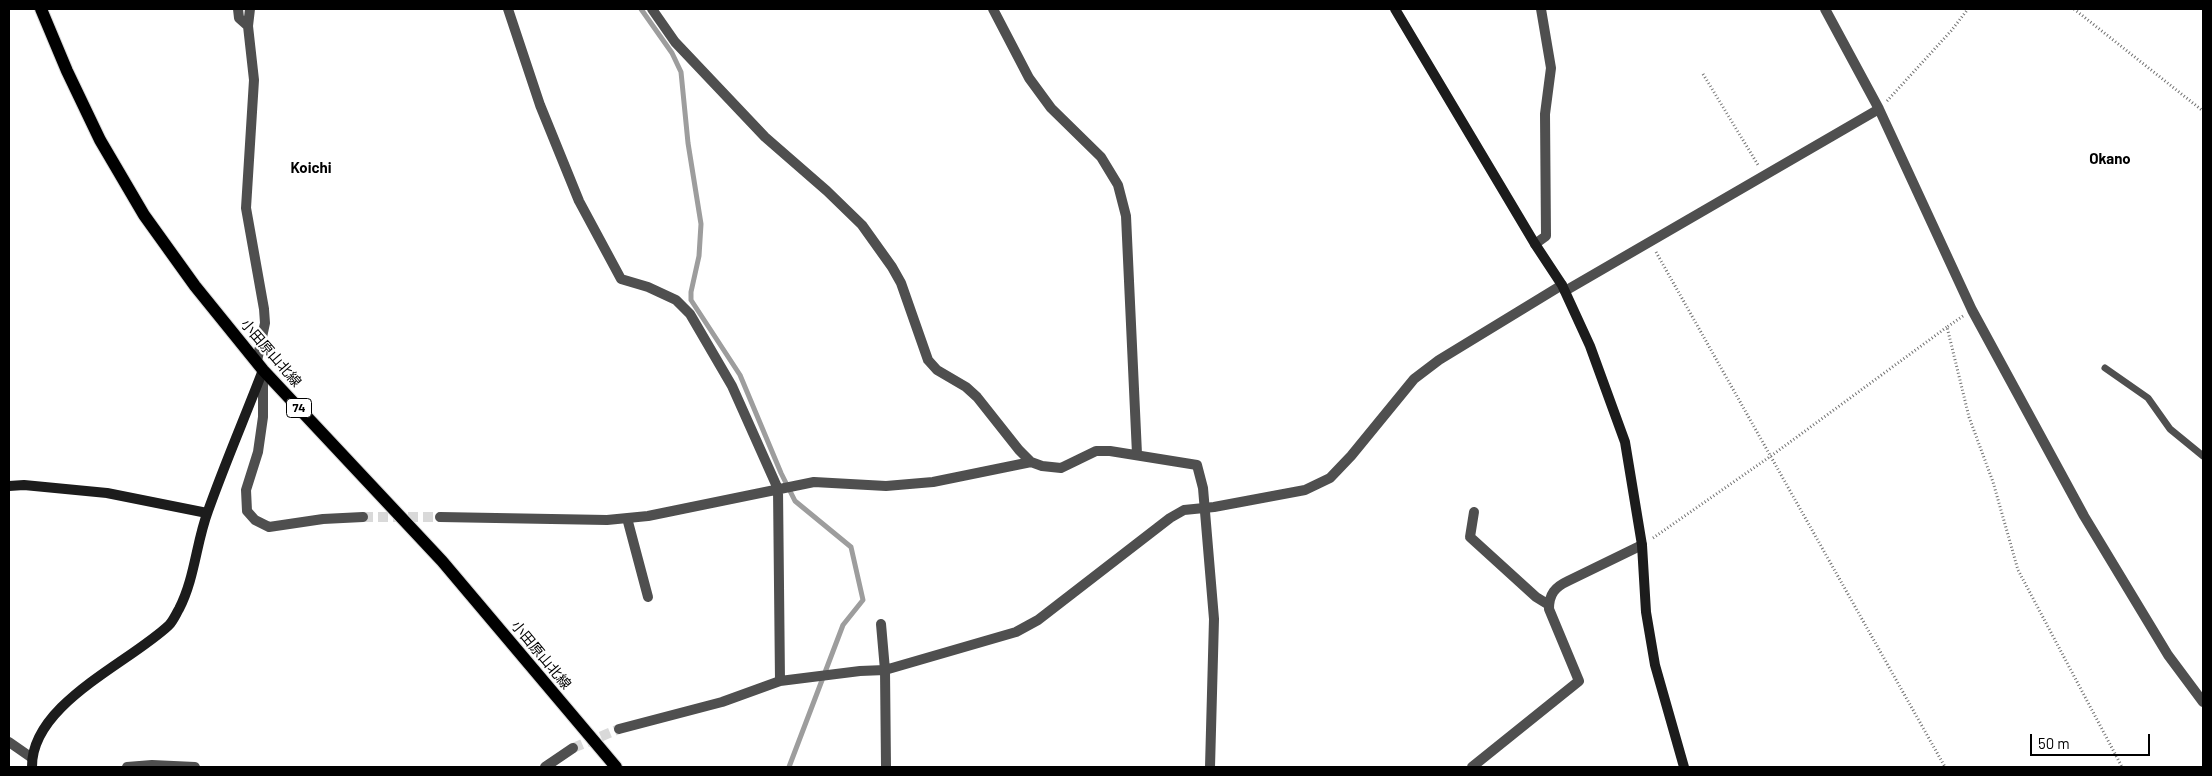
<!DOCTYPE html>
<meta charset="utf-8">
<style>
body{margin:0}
#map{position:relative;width:2212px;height:776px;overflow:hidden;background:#fff;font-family:Barlow,sans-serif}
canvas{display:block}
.frame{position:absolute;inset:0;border:10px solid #000;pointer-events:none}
.scale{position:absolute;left:2030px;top:734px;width:120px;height:22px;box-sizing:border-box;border:2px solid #000;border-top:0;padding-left:6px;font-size:15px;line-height:18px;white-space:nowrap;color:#000;-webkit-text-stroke:4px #fff;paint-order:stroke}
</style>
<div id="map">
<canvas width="2212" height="776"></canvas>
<div class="frame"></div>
<div class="scale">50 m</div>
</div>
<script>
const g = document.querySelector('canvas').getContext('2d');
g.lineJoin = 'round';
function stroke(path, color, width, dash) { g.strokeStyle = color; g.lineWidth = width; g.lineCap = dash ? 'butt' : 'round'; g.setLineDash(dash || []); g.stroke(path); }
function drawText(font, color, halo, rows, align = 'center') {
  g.font = font + ' Barlow,"Noto Sans JP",sans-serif'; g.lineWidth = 4.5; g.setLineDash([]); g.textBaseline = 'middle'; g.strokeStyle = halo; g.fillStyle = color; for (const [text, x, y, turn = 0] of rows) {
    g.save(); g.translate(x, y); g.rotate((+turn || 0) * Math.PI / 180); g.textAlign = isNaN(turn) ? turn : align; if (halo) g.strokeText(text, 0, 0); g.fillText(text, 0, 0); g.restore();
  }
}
stroke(new Path2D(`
 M641,9L672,53L681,72L688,143L701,224L699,256L691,292V300L740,375L781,473L795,501L851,547L863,600L843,625L789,767`), '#9d9d9d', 5);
stroke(new Path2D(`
 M363,517H440
 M573,748L619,729`), '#d9d9d9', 10, [10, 5]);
const primary = new Path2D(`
 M41,9L67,71L100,140L144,215L195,286L263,370L442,561L616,767`);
stroke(primary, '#dbdbdb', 14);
stroke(new Path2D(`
 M2074,9L2203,111
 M1703,74L1758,165
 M1887,101L1951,31L1968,9
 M1656,252L1945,767
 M1963,316L1947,327L1969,417L1993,482L2018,570L2122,767
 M1653,538L1771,456L1947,327`), '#717171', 3, [1, 2.5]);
stroke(new Path2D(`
 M2105,368L2148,398L2170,429L2203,456`), '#4f4f4f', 7);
stroke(new Path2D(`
 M238,9L239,18L248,26
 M250,9L248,26L254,80L246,208L264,309L265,323L257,361
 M508,9L540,105L579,201L621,279L648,287L676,300L690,314L732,386L778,489L780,681
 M652,9L675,42L765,137L827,191L862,225L892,267L901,283L928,360L937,370L966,387L977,397L1019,450L1031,462L1042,466L1061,468L1096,451H1110L1197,465L1203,488L1214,619L1210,767
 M993,9L1029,78L1051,108L1101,157L1118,185L1126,216L1137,454
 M1825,9L1879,109L1972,310L2084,516L2168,655L2203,702
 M1535,244L1546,236L1545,114L1551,68L1541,9
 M1565,291L1879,109
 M263,371V417L258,452L246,490L247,511L255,520L269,527L323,519L363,517
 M1474,512L1470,537L1536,597L1549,605
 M440,517L607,520L648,516L814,482L886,486L933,482L1031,462
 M627,518L648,597
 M881,624L885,670L886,767
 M619,729L722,702L780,681L860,671L885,670L1016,632L1038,620L1170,518L1184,510L1214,507L1305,490L1330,478L1351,456L1414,379L1439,360L1562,285
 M9,742L32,758
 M127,767L152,765L195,767
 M545,767L573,748
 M1472,767L1579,681L1549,609C1549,594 1555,587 1568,581L1642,545`), '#4f4f4f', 10);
stroke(new Path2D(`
 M1395,9L1535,244L1562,285L1590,346L1625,442L1642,545L1646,612L1655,665L1684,767
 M9,486L24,485L107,493L207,513
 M32,767C31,704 129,663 169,625C173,621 176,614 179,609C195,578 196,543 208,511C225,463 245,417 263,370`), '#1c1c1c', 10);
stroke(primary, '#000', 12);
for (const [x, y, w] of [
 [299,408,25]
]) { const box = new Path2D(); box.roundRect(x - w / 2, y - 9.5, w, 19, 4); g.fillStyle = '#fff'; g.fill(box); stroke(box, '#000', 1); }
drawText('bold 12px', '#000', null, [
 ["74",299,408]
]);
drawText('14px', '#000', '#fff', [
 ["小田原山北線",271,353,49],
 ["小田原山北線",541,655,50]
]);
drawText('bold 15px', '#000', '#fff', [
 ["Okano",2110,159],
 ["Koichi",311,168]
]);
</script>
